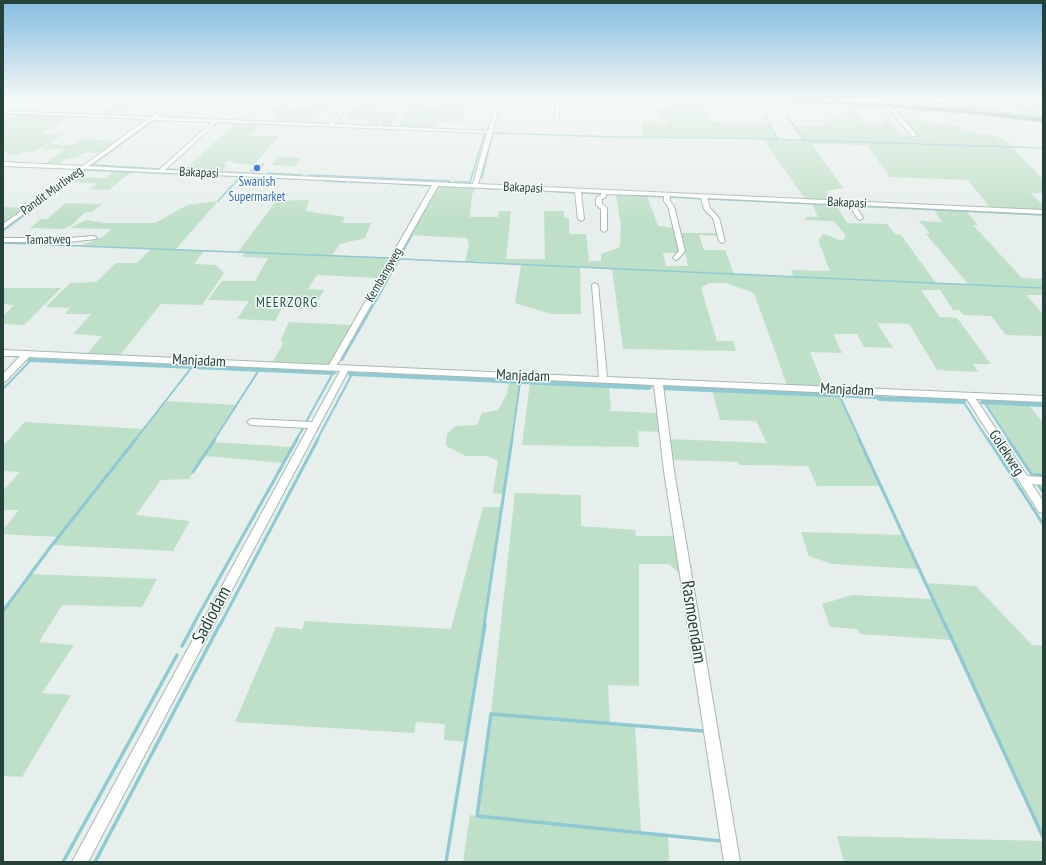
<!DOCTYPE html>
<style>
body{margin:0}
#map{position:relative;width:1046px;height:865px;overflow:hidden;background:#e6efeb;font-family:"PT Sans Narrow",sans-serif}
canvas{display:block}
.frame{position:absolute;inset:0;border:4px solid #24423a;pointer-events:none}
</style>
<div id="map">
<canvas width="1046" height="865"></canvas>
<div class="frame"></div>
</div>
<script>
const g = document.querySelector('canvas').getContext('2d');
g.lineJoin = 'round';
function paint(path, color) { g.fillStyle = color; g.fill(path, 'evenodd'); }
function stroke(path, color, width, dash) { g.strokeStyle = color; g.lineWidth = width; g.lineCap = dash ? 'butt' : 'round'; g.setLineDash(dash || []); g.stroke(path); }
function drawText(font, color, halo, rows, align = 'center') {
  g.font = font + ' "PT Sans Narrow",sans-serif'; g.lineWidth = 3; g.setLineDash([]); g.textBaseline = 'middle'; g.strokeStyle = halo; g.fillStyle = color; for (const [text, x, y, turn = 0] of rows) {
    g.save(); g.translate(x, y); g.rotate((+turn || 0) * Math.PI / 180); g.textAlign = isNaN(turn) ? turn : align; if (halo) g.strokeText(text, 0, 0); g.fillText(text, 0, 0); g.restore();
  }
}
paint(new Path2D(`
 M125,99H139L111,116H97Z
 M286,99H294L285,109L301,110L307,103L305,102L308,99H325L324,101H335L330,108H318L305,124L272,122L281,113H270Z
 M362,99H383L375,112H385L376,127L365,126L368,119H347Z
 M663,99H701L712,122L769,124L779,140H804L793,126L826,125L823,121H832L829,117H837L840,120H850L844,113H857L864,124H883L881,119L890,120L900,135L915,136L903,119L921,120L923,123L956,125L964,131L975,133L992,134L993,136L1005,140L1043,179V193H1031L1043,205V211L991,209L968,180L890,177L867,145L812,144L843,188L826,191L833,201L806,200L763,139L644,137L641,121L668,124L665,117H662L659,107H671L670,105H665Z
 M944,99H972L979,103L942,104V102H948Z
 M1012,99H1039L1043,101V106L1006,105L1004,102H1018Z
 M406,100H427L425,106H435L436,104H467L461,123L436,122L433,129L398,128L409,106L404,105Z
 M940,105L1019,114V111L1011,106H1025L1041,113L1037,115L1041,118L945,108L940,106Z
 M388,111H398L390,127H379Z
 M18,113L71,115L43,133L62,135L35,152L23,151L18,155L5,154L9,152L3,151V146L5,145L3,144V122Z
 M236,123L260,124L249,136H279L254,165L232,163L234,161H227L224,164L228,165L221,172L184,170Z
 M81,139L119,141L102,153H84L76,158H67L57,166L43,165L65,149H43L50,144L72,145Z
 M279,157L301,158L295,166L271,165Z
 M116,170H133L109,190L90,189L98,183L70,182L76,177L105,178Z
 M437,186L476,188L472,195L470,217H498L499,211H511L506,259H545L544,211H564V218H569V234H586L589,261H601V254L620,247L621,225L616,195L647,196L658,226L675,228L680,250L677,253H663L666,266H688L680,233H717L718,236L699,235L704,250H725L734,274L794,277L791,270L830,271L818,240L824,234L843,241L846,236L834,221L806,220L805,217H818L812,204L836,205L847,223L887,224L895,234L901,235L936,283L969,285L926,234L930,233L919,221L942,222L934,210L967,212L978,225H973L1022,278L1043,279V295H1026L1043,314V336L1006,335L991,316L963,315L960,310H953L940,290H921L940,317L957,318L991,364H973L978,372L937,370L909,324L877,323L893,348L864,347L857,334H833L842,353L810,352L824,387L787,385L754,293L726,283H709L701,288L717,341H733L736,351L623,349L612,269L580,267L581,314H551L515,303L521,265L465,262L469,245L467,238L408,235Z
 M309,200L306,211L345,217L342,223H371L365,238L340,244L332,255L391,258L380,278L317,275L308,289L324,290L313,309L282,308L275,321L237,319L249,301L208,300L222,281H255L268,258L242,257L245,252H238L276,201Z
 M218,201L176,249L204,251L194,264L216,265L224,273L202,305L161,304L119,356L86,355L102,336L73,334L91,314H65L70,308L46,307L70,283L96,282L116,263H137L151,249L81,246L104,236L112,229L70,228L86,220L104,223H155L187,205Z
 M66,203L102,204L92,212H85L73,224L64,229L30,228L41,219H47Z
 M3,207L26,208L3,225Z
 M3,288H61L24,325L3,324V314H5L14,305L3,304Z
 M289,322L352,325L330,365L272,363L283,344L281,339Z
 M509,381L520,382L504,494L493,493L498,461L487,456H466L446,446L447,434L456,426L477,425L482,413L498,410L507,394Z
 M530,382L609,386L611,411L658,413L660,432L638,431L639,447L522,445Z
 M712,390L839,395L881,486H817L808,466L739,465L738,462L672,460L669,439L767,443L756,421L720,420Z
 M165,401L237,405L213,442L292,447L283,463L204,456L189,479L161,480L136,515L190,521L173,551L52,545L58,537L3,534V530L19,510H3V491L20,472L3,471V446L25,422L144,429Z
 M984,402L1028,404L1043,423V475H1032Z
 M515,493L581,495V526L635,530L636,536H676L681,575L669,564H639V686L608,685L610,723L635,725L641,832L668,835L669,862H463L470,815L477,816L491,714Z
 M483,507H502L465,742L444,740L445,724L416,722L414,733L235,722L276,627L302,629L305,621L451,629Z
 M801,532L904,535L919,569L832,564L809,556Z
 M31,574L157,579L142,607L62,605L39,642L74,645L42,693L71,695L22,777L3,776V611Z
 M926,583L976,586L1032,645L1043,646V837L952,640L860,634L857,629L830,627L822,604L852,595L933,599Z
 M837,836L1043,841V862H844Z`), '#bfe0c8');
stroke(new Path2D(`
 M945,101L976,102
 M980,102H1000
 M1006,102L1043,103
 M874,106L887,107
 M948,106L1040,117
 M894,107L903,108
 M3,114H13
 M17,114L146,119
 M65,114L148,116
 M786,115L804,140
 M765,117L779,140
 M155,120L92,165L159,169
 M215,122L266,124
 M3,166L35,167
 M166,169L247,173
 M268,173L302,175
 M309,175L450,181
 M482,178L492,135L494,133L616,137L734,138L1043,148
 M325,181L345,182
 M350,182L376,183
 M454,182H470L485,133L482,132
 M382,183L431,186
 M440,186L499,189
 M504,189L577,193
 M582,193L601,194
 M609,194L664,197
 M670,197L703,199
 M708,199L836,205
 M218,201L240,177
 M855,206L1043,215
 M3,231L86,170L320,180
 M3,243L389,258
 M400,259L1043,288
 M379,296L412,235`), '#8ec9d4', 1.5);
stroke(new Path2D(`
 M342,360L379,295
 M3,389L31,360
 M839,395L860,440
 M963,401L988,440
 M984,402L1009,440
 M306,422L333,373
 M135,440L192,367
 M214,440L259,370
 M296,440L303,428
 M317,440L352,374
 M512,440L520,382`), '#8ec9d4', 2);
stroke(new Path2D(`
 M859,439L945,625
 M988,439L1043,524
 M1008,439L1032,475H1043
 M193,472L215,439
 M1039,486L1043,492
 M3,611L52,545L136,439
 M193,625L297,439
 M220,625L318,439
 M484,625L512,439`), '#8ec9d4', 3);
stroke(new Path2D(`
 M945,624L1043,837
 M182,646L194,624
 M703,731L491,714L477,816L721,841
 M63,862L177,655
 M95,862L220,624
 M446,862L485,624`), '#8ec9d4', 3.5);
paint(new Path2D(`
 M28,358L333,371L337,373L333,375L31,362H28L27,360Z
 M349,372L649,384L653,387L649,390L352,376H349L348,374Z
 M663,385L873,394L876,396L963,398L967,401L963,404L879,401L876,399L660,390L659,388Z
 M984,399L1043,401V407L981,404L980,402L981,400Z`), '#8ec9d4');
paint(new Path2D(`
 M610,99H620L621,107L611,105Z
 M256,164H265L258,173L249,172Z`), '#bbcac4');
const minor = new Path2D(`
 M176,99H180L156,117L329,124L348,101L350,102L334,124L488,131L498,99H502L478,184L1043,210V214L855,205L863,218L860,220L858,219L849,205L707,198L710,208L719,218L725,241L722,243L719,241L713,218L704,209L701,198L670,196V201L674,206L685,251L678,259L676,260L673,258L679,251L668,206L664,201V196L606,194V197L602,199V204L607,208V230L604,232L601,230V209L596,205V198L601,195V193L581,192L584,219L581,221L578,219L575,192L438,186L337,365L599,377L592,285L595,283L598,285L607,377L1043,396V402L976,399L1027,476L1043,477V485L1032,484L1043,501V513L1039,512L967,399L663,385L674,471L740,862H724L664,471L654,385L348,371L88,862H72L308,428L251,425L247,422L251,419L312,422L340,371L29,357L6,381L3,382V374L20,356H3V350L329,365L432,185L85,169L3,229V224L79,169L3,166V162L83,166L147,119L3,113V111L151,117ZM153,120L212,122L159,170L89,166ZM217,122L487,133L473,184L165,170Z
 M556,99H560L558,121L556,122L554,121Z
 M904,99H908L914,108H910Z
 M886,104H890L916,134V136H912L886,106Z
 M937,104L1043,105V107L940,106L942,109L940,110L935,105Z
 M94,236L97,238L96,239L68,242H3V238H68Z`);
const major = new Path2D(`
 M737,99C763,95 793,99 819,100C894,103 968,110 1043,118V122L965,113L877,106L740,101Z`);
stroke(minor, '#a8b8b2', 2);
stroke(major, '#c2cac8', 2);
paint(minor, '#fff');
paint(major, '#6aa596');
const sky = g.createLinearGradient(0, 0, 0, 220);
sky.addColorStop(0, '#84bce0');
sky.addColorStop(0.45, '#f4f8f6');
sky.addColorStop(1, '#f4f8f600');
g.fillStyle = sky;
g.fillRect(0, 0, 1046, 220);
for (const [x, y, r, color] of [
 [257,168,4,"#3f7fe0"]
]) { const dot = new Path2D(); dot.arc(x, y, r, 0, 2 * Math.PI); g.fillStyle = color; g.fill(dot); stroke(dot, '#f7fbf9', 1.5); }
drawText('13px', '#24423a', '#f7fbf9', [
 ["Bakapasi",199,173,3],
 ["Bakapasi",523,188,3],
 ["Pandit Murliweg",52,191,-36],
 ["Bakapasi",847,203,3],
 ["Tamatweg",48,240,-1],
 ["Kembangweg",384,275,-60]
]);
drawText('13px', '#366cbe', '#f7fbf9', [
 ["Swanish",257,182],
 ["Supermarket",257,197]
]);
g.letterSpacing = '1px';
drawText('14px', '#1f5548', '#f7fbf9', [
 ["MEERZORG",287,303]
]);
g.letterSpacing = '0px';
drawText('15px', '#24423a', '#f7fbf9', [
 ["Manjadam",199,361,3],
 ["Manjadam",523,376,2],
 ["Manjadam",847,390,3],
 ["Golekweg",1006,453,57]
]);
drawText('18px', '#24423a', '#f7fbf9', [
 ["Sadiodam",212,615,-62],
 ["Rasmoendam",693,622,81]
]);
</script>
